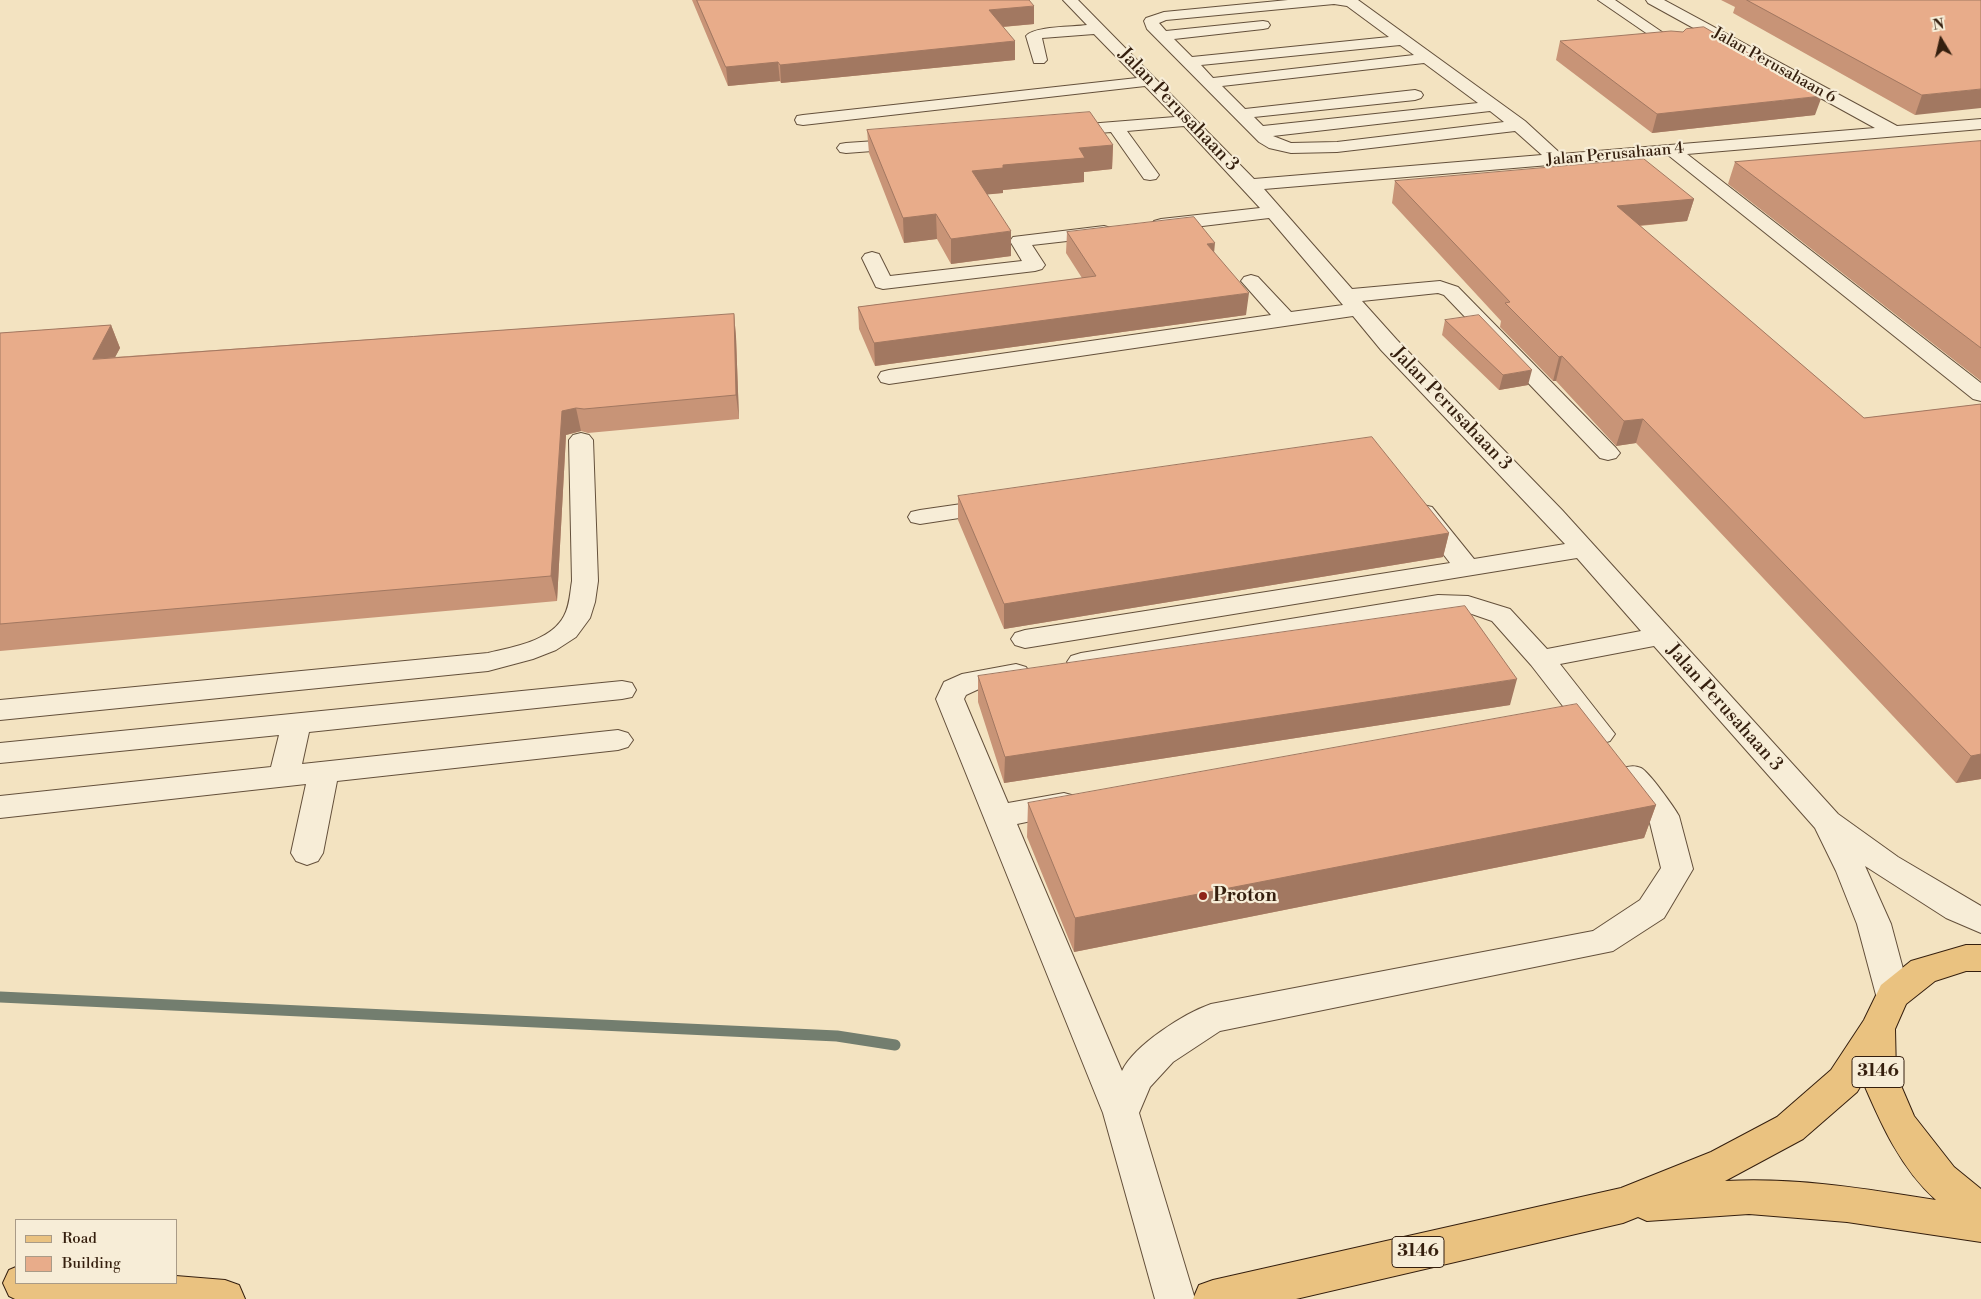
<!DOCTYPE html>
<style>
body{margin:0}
#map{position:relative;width:1981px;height:1299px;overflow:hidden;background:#f3e3c1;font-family:"Libre Bodoni",serif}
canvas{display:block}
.legend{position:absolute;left:15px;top:1219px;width:162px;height:65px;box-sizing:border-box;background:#f7edd7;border:1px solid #a99b87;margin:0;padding:6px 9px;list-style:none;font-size:15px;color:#351f0e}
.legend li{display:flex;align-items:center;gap:10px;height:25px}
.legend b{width:25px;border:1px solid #a99b87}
.north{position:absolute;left:1916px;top:15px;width:50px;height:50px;-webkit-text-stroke:4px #f7edd7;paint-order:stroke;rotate:351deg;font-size:14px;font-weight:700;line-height:20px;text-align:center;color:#351f0e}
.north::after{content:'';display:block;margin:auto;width:18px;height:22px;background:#351f0e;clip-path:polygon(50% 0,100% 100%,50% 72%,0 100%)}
</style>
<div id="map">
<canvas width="1981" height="1299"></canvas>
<ul class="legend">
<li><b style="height:6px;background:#eac280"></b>Road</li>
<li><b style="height:14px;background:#e8ac8a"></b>Building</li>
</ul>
<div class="north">N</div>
</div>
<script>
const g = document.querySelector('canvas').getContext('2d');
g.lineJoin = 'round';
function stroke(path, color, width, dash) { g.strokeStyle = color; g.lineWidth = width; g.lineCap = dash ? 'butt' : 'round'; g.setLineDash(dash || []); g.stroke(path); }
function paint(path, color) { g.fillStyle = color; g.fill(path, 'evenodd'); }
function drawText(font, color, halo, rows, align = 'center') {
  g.font = font + ' "Libre Bodoni",serif'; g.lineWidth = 4.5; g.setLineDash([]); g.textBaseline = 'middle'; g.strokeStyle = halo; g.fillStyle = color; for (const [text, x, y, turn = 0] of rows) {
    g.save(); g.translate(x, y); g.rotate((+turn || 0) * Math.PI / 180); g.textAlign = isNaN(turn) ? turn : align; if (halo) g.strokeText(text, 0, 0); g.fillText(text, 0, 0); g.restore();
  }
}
stroke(new Path2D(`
 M0,997L837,1036L895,1045`), '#737e6f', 11);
const minor = new Path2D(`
 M1063,0H1078L1254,179L1542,155L1515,131L1337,152L1291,153L1269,148L1259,142L1147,29L1144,21L1146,18L1164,12L1288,0H1358L1525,121L1561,154L1875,128L1648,3L1646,0H1664L1897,126L1981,119V129L1687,154L1981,383V401L1973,399L1668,155L1264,189L1352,289L1440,281L1458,287L1616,448L1620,453L1616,458L1608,460L1600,458L1444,295L1438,293L1362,301L1397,340L1562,510L1838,814L1898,857L1981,906V933L1946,918L1865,866L1891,924L1910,995L1905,1005L1893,1009L1881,1005L1876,995L1857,924L1836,871L1815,828L1654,646L1560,664L1615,734L1610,741L1600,744L1590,741L1531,665L1492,621L1466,612L1438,611L1081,671L1071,668L1067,662L1071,656L1081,653L1438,595L1468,596L1510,609L1547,649L1641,631L1577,558L1025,648L1015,645L1011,639L1015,633L1025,630L1450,563L1411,512L1414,507L1423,505L1432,507L1474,559L1565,544L1381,350L1353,316L889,384L881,382L878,377L881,372L889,370L1271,315L1241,281L1244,277L1251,275L1258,277L1291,312L1343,305L1269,218L1161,231L1154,229L1152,225L1154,221L1161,219L1260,208L1184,126L1127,131L1159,175L1156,179L1150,180L1144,179L1111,132L1063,136L1057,135L1055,131L1057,127L1063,126L1175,117L1145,86L803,125L797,124L795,120L797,116L803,115L1137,78L1094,34L1042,38L1047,60L1044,63H1034L1026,36C1034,26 1073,27 1087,25ZM1334,4L1347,6L1389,37L1192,57L1174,39L1263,29L1268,28L1270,25L1268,22L1263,21L1166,31L1159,23L1166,20ZM1400,45L1414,55L1213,78L1201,65ZM1424,63L1478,103L1263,126L1254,117L1415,100L1421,98L1423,95L1421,92L1415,90L1245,109L1222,86ZM1490,111L1504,122L1337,142L1291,143L1273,136Z
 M1598,0H1615L1681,45L1678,48H1668Z
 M906,139L912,140L915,144L912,148L846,153L840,152L837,148L840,144L846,143Z
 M1104,226L1111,228L1114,232L1111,236L1032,245L1045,265L1042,269L1035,271L883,289L876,287L862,258L865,254L872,252L879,254L890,276L1022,261L1010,241L1013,237Z
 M581,433L589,435L593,440L598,581L595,602L590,618L576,637L556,650L533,659L488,671L0,720V700L488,653C513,647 551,641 564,616C570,605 570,592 572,581L569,440L573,435Z
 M996,499L1005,501L1008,506L1005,511L920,524L911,522L908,517L911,512L920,510Z
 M1016,664L1026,667L1030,673L1026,679L979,689L966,695L964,699L1008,803L1064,793L1075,796L1079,804L1075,812L1017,824L1122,1071C1134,1045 1185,1013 1211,1004L1593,931L1640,900L1661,868L1649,819L1617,776L1621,769C1628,766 1634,765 1641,768C1649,772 1674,807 1679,816L1693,869L1664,918L1613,951L1220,1031L1173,1062L1150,1087L1139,1113L1195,1299H1155L1103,1113L936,699L944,682L962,674Z
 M622,681L632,683L636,690L632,697L622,699L309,732L302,764L618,730L628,733L633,740L628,747L618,750L337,781L323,853L318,861L307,865L296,861L291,853L306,784L0,818V796L271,767L279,735L0,763V743Z`);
const major = new Path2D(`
 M1966,945H1981V971H1966L1935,981L1906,1004L1895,1029L1896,1074L1914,1116L1954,1167L1981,1189V1242L1847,1222L1749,1214L1647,1221L1638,1217L1623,1223L1296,1299H1193L1199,1285L1213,1280L1621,1188L1711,1152L1777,1117L1831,1070L1864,1020L1881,985L1911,961ZM1863,1082C1881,1124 1901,1169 1936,1200C1867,1189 1796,1177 1725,1181L1803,1139L1857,1092Z
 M16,1267V1283H176V1276L225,1280L239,1285L245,1299H15L9,1296L3,1283L9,1270Z`);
stroke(minor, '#64503b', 2);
stroke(major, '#351f0e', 2);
paint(minor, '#f7edd7');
paint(major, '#eac280');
paint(new Path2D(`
 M692,0H1029L1034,24L1003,27L1015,60L781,83L780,81L728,86Z
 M1721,0H1981L1915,115L1733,13L1735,7Z
 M1560,41L1815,115L1652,133L1556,60Z
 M867,130L1113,145L1112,169L1084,172V182L1003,190V193L987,194L1011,256L951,264L937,239L904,243L869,153Z
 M1981,141V381L1728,184L1735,162Z
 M1395,181L1694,199L1687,221L1640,226L1864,418L1981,404V779L1956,783L1636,443L1616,446L1556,381H1553L1500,327L1501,321L1392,203Z
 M1067,232L1214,252L1246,315L875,366L859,329L858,307L1082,278L1066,253Z
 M734,314L736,337L739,419L588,433L581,431L566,435L557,601L0,651V333L111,325L120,348L115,357Z
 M1445,320L1528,385L1499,390L1442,335Z
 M958,496L1449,533L1443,557L1004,629L958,520Z
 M978,676L1510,705L1004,783L978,702Z
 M1028,803L1656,805L1644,838L1074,952L1027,837Z`), '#c89477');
paint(new Path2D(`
 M1034,6V24L989,28V10Z
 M1015,41V60L781,83L780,65Z
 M778,62L780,81L728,86L726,67Z
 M1981,89V108L1915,115L1922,95Z
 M1822,96L1815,115L1652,133L1657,114Z
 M1113,145L1112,169L1084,172V182L1003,190V193L972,196V171L1003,165L1079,148Z
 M1694,199L1687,221L1612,228L1617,206Z
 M936,214L937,239L904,243L903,218Z
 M1011,231V256L951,264V239Z
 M1215,243L1213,264L1207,244Z
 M1249,293L1246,315L875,366L874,343Z
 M734,314L736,337L739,419L736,395Z
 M111,325L120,348L102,382L93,359Z
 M1562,356L1556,381H1553L1559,357Z
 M1532,370L1528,385L1499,390L1503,375Z
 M576,408L581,431L566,435L557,601L551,576L562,411Z
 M1643,419L1636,443L1616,446L1624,421Z
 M1449,533L1443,557L1004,629V604Z
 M1517,679L1510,705L1004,783L1005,757Z
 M1981,754V779L1956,783L1971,756Z
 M1656,805L1644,838L1074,952L1075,918Z`), '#a27861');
const building = new Path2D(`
 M697,0H1029L1034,6L989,10L1015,41L780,65L778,62L726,67Z
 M1747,0H1981V89L1922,95Z
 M1704,27L1822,96L1657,114L1560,41L1671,31L1683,32L1686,29Z
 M1090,112L1113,145L1079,148L1085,158L1003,165V168L972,171L1011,231L951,239L936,214L903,218L867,130Z
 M1981,141V348L1735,162Z
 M1644,159L1694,199L1617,206L1864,418L1981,404V754L1971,756L1643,419L1624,421L1562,356L1559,357L1505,303L1510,302L1395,181Z
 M1194,217L1215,243L1207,244L1249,293L874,343L858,307L1096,276L1067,232Z
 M734,314L736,395L584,409L576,408L562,411L551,576L0,624V333L111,325L93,359Z
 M1479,315L1532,370L1503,375L1445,320Z
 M1372,437L1449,533L1004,604L958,496Z
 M1465,606L1517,679L1005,757L978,676Z
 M1577,704L1656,805L1075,918L1028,803Z`);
paint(building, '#e8ac8a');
stroke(building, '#a27861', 1);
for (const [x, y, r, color] of [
 [1203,896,5,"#8f2418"]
]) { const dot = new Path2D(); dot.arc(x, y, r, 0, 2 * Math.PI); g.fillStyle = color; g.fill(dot); stroke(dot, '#f7edd7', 2); }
drawText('16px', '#351f0e', '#f7edd7', [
 ["Jalan Perusahaan 6",1774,66,29],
 ["Jalan Perusahaan 4",1615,155,-5]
]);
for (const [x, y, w] of [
 [1878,1072,52],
 [1418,1252,52]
]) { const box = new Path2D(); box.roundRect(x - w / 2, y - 15.5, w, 31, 4); g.fillStyle = '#f7edd7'; g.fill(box); stroke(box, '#351f0e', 1); }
drawText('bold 18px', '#351f0e', null, [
 ["3146",1878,1072],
 ["3146",1418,1252]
]);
drawText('19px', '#351f0e', '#f7edd7', [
 ["Jalan Perusahaan 3",1178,110,46],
 ["Jalan Perusahaan 3",1451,409,46],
 ["Jalan Perusahaan 3",1724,708,48]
]);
drawText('bold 19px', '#351f0e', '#f7edd7', [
 ["Proton",1213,896]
], 'left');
</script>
